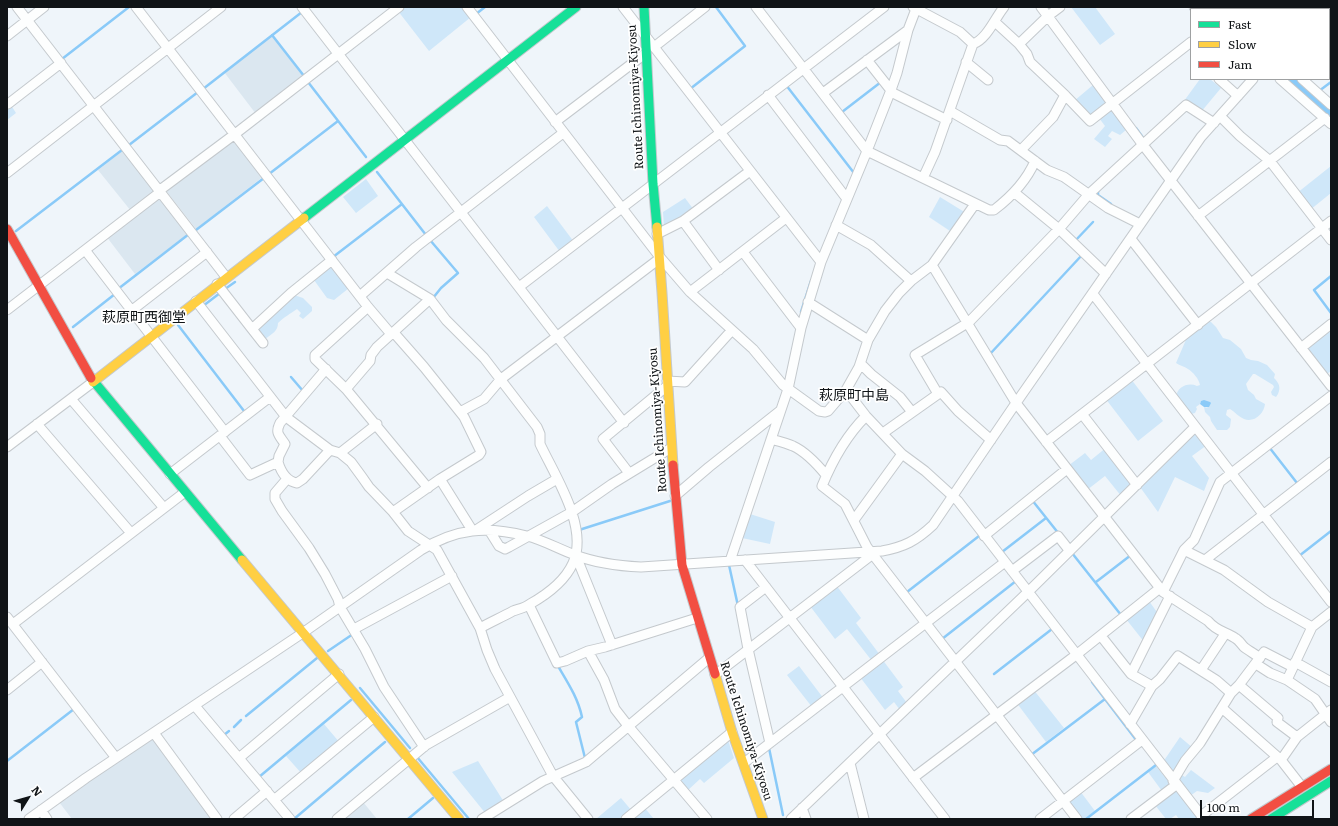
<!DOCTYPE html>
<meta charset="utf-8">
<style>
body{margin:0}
#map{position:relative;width:1338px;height:826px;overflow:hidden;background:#eff5fa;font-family:Literata,serif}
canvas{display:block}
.frame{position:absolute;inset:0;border:8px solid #101417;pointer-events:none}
.legend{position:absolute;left:1190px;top:8px;width:140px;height:72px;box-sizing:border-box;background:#fff;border:1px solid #9fa1a2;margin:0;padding:5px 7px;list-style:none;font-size:12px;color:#101417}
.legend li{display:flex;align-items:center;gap:8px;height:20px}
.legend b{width:20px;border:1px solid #9fa1a2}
.north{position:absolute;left:8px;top:778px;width:40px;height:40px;-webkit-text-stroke:3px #fff;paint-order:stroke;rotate:53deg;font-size:11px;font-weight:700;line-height:16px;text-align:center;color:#101417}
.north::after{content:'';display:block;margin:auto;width:14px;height:18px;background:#101417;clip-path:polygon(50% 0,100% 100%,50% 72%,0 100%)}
.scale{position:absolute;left:1200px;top:800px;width:114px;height:18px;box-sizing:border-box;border:2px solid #101417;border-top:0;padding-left:5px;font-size:12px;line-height:14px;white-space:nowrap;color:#101417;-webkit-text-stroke:3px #fff;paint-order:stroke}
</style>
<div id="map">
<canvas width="1338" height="826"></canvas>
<div class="frame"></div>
<ul class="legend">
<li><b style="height:5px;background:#16e098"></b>Fast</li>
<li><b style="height:5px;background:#ffcf43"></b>Slow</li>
<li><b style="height:5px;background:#f24e42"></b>Jam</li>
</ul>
<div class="north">N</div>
<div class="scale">100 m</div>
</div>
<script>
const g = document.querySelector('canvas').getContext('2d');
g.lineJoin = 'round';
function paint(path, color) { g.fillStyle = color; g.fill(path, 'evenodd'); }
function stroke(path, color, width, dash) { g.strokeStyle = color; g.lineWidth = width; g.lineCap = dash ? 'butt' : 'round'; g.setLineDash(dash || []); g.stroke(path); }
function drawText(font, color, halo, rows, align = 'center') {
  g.font = font + ' Literata,"Noto Sans JP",serif'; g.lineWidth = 3.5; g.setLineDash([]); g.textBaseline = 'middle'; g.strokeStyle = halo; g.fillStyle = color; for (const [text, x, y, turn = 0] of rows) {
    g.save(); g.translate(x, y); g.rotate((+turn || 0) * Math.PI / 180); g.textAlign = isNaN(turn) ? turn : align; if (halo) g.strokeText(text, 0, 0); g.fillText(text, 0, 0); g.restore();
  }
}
paint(new Path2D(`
 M1225,7H1317L1315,9H1227Z
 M272,35L304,77L256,114L224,72Z
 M232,139L264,176L196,229L167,192L168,188Z
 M125,149L156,193L131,211L98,170Z
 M159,196L189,233L135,274L106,236Z
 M152,739L156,740L213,819H72L59,802Z
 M363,802L377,819H342Z`), '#dbe7f0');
paint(new Path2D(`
 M404,7H463L471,17L429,51L398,11Z
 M1071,7H1095L1115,34L1100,45Z
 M1200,79H1210L1221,88L1201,112L1184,101Z
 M1093,85L1108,105L1089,116L1074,101Z
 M7,99L16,113L7,120Z
 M1111,109L1126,130L1120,135L1112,131L1108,136L1112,139L1105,147L1094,139L1105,126L1099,118Z
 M1331,166V193L1310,210L1297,193Z
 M366,179L378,196L356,213L343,197Z
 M940,197L966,213L953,233L929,217Z
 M685,198L694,210L664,228L663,212Z
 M547,206L574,242L560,252L534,217Z
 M331,265L349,288L334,300L327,298L314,280Z
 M294,295L303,298L312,307V311L303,319L299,316L301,313L297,309C290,314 284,317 278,323C278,331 272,334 265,339L258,329Z
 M1207,321L1211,322L1216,327L1223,338L1230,340L1241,349L1246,358L1251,360L1258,361L1267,365L1275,374L1274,378C1279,383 1281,387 1278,394L1276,397L1272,395L1271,392L1274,387L1273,385L1255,374H1253L1246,384L1248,390L1254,395L1256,399L1265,404C1264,414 1254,423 1244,419C1239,417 1235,412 1230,409L1227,410L1226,415L1231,419L1230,427L1227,430H1217L1211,421L1210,417L1205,412L1204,407L1208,408L1200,402V404L1196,407L1197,409L1195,413L1191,414L1176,397C1177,387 1188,382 1197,386L1200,385C1199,379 1193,372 1188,369C1184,366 1180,366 1176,363L1188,335Z
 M1331,327V371L1327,374L1306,347Z
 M1131,379L1163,421L1138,441L1105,398Z
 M1194,434H1198L1207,445L1192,456L1209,478L1204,491L1175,477L1158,512L1140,487Z
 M1107,447L1134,483L1122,497L1105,476L1087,490L1068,466L1085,453L1091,460Z
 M750,514L775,522L770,544L742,538Z
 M836,585L861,618L856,623L880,655L872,661L847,629L835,639L810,606Z
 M1149,601L1159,615L1145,643L1126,619Z
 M882,659L903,687L898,691L907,703L900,710L894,702L885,710L860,677Z
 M799,666L824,699L812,707L787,675Z
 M1033,689L1064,728L1046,742L1016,702Z
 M324,724L340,743L302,774L286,756Z
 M1180,737L1193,748L1174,775L1163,762Z
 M728,740L734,758L704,783L700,779L687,791L679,779Z
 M478,761L504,802L486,814L452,772Z
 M1156,766L1169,782L1168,786L1162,791L1148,772Z
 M1191,770L1215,788L1208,793L1197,791L1190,796L1179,781L1180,774L1185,777Z
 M1080,791L1095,811L1084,819H1083L1068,800Z
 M1174,791H1178L1200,819H1179L1176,815L1170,819H1166L1155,805Z
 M621,798L632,811L623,819H596Z
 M644,807L654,819H630Z`), '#cfe7f9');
paint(new Path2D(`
 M1204,400L1210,402L1211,403L1209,407H1204L1200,404L1201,401Z`), '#8acaf8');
stroke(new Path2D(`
 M476,14L485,7
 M272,35L304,76
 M62,59L129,7
 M308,82L366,157
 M786,85L854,173
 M203,89L302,12
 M690,89L745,46L716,7
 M1319,91L1331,82
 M842,112L881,82
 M1136,128L1144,139
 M129,145L198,92
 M377,172L426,235
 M269,174L338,121
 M1099,190L1098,191V195L1111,204
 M196,230L264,178
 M16,231L122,150
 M430,240L458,273L441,288L433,298
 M1076,242L1075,241L1093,222
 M333,257L402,204
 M1331,276L1314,290L1331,313
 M118,289L189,234
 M225,289L235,282
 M203,306L220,293
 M801,312L811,281
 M178,325L244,411
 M73,327L115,294
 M990,354L1082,255
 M291,377L303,391
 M1269,447L1297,483
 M1032,500L1059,534
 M579,530L670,501
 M1003,553L1002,552L1046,518
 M1072,553L1121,615
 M1299,556L1331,531
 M729,565L738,606
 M1096,582L1131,555
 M907,592L979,536
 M942,639L1016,581L1017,583
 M328,651L353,634
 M558,666C568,683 578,698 582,717L576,722L585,758
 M994,674L1052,629
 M1092,682L1137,741
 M360,688L410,748
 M246,716L317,658
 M234,727L241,720
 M224,735L229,731
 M769,748L783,815
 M1031,755L1105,699
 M417,757L469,819
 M7,761L74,709
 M258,775L259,777L351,700
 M294,819L385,742
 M408,819L433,798
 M1086,819L1156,765`), '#8acaf8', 2.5);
stroke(new Path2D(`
 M1205,7L1208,9
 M1290,79L1331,115`), '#8acaf8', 14);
const street = new Path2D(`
 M17,7L226,277
 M136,7L368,307L391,334H395L424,367L464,417L481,452L479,455L440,479L393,512
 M302,7L624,423
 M467,7L659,256L690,292L753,349L783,385L819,411L825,412L828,411L846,390L859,367L868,340L885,311L899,293L911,281L932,265L975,204
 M623,7L821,262
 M756,7L867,151L989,210H994C1011,197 1026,182 1035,161
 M913,7L960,32L973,44
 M1041,7L1143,145L1331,386
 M1194,7L1197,9
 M1221,7L1224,9
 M1318,9L1320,7
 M1329,14L1331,16
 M995,22L1019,44L1027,54L1030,62L1065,95L1090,121L1191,42
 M7,36L44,7
 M1019,44L1048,16L1060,7
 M654,47L705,7
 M867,60L893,93L947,120
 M966,62L988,80
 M1219,79L1238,96
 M1280,79L1331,124
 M1302,79L1331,105
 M823,93L908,30
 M768,95L847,199
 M8,104L61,63
 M950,111L1000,140L1008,141L1047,170L1064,177L1108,208L1140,224
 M1220,116L1240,136L1270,161L1331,240
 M555,122L646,53
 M1021,150L1053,117L1065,95
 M7,173L221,7
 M923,178L935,152L973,44C987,39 995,18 1004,7
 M1015,193L1059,229L1106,274
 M1198,216L1325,118
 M683,221L719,270
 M836,225L871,245L911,281
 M657,234L683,221L750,171
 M1131,239L1198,325
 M85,250L225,432
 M743,252L801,328
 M932,265L1016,403L1163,592L1208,621C1216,631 1226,632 1235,638C1239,640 1241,644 1244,647C1249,651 1255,654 1260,658
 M387,273L430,299L446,320L484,358L537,427L540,434V444C555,476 589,527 573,563C565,581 546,595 530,604C525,608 518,609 513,611C502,617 491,622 480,628
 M217,284L252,329L291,293L332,260
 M519,287L884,7
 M690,292L786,218
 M1093,294L1331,602
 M360,296L416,247L563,133
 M196,301L286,417L330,450L340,453L351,462L362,477L369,487L393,512L408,531L437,550L480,628L487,650L495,669L553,776L588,819
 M808,302L868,340
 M368,307L315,355V359L346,389L428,488
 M7,310L159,193L160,190L235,134L399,7
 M131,311L207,252
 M252,329L263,343
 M1301,348L1331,324
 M861,364L871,374L900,397L912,412
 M326,369L280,423C275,433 279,435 285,444L279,456L278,462C281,472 286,481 297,483L303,479L330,450
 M667,381L685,382L732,330
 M346,389L370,361L371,355L377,347L430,299
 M846,390L866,416L902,454L925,471L958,501L1204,819
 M938,394L915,355L969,322L1059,229L1089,194L1186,105L1214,123
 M71,399L164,508
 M460,412L484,399L501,379L659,259
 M1082,414L1137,485
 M866,416C846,436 833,459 822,486L845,504L867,547L1077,819
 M37,424L131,533
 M883,433L941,392L958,411L991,440
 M220,436L250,475L278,462
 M771,439C778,441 786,443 793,446C806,452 817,464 826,475
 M1046,442L1331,221
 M7,447L93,382
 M340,453L377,424
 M629,473L603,439L667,386
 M170,474L270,397
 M287,479L275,493V499L282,511L309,548L325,574L338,599L340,607L365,649L384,687L424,747
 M440,479L472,530
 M675,496L709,467L781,410
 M854,520L902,454
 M476,530L528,496L557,479
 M489,530L499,546L505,549L509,547L572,512L612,484L671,448
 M984,536L1067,469
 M1184,550L1194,540L1220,482L1331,396
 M576,556L612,645
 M745,560L945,819
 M1205,560L1331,462
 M730,561L788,389L801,328L821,262L867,151L891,90L897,73L908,30L916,9
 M1012,571L1058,536L1069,550
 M766,587L740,607L748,649L770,743
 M1163,592L1184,550L1224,570L1268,602L1312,627L1287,680L1315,699L1331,722
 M529,605L557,663L565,661L588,651L605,647L697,618
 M7,617L116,758
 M13,624L185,492
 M1312,627L1331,612
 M354,629L452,576
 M1101,636L1131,674L1152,686
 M588,651L604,680L615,709L629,727L707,819
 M1295,662L1331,682
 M1256,664L1270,673L1287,680
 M1201,670L1225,634
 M1131,674L1170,596
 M715,675L873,554
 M1239,685L1278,718L1277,722L1297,737
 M7,690L42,662
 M195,706L290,819
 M1222,708L1281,760L1302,787
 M1130,724L1152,686L1160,679L1178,656L1216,680L1231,693
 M154,733L217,819
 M239,758L339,674
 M1281,760L1297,737L1331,710
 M744,763L1005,562
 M850,763L864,819
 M913,778L1076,655L1160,588
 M1173,781L1185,761L1200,743L1231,693L1239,685L1264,652L1293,667
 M274,800L374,717
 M802,808L806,819
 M41,810L47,819
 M1201,816L1277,757
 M29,819L86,778L304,632L421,550C457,528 486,526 527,536C543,540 559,549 575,555C596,563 619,566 641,567L882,551C904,547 916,541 933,525L1016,403L1201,137L1253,79
 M234,819L267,791
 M337,819L426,745L510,697
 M482,819L543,781L586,762L709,658
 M626,819L732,732
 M791,819L1028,592L1195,427
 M1040,819L1142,740
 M1131,819L1176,785`);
const fast = new Path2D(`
 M644,7L653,184L657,227
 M304,218L576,7
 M91,378L242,560
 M1271,819L1331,781`);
const slow = new Path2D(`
 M657,227L662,293L673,465
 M93,382L304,218
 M242,560L459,819
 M715,674L732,732L763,819`);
const jam = new Path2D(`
 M7,229L91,378
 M673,465L682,565L715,674
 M1251,819L1331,769`);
stroke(street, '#c4c9cd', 11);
stroke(fast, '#c4c9cd', 11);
stroke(slow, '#c4c9cd', 11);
stroke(jam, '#c4c9cd', 11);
stroke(street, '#fdfefe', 9);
stroke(fast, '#16e098', 9);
stroke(slow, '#ffcf43', 9);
stroke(jam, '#f24e42', 9);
drawText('12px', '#101417', '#fff', [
 ["Route Ichinomiya-Kiyosu",636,97,-93],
 ["Route Ichinomiya-Kiyosu",658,420,-94],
 ["Route Ichinomiya-Kiyosu",746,731,72]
]);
drawText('14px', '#101417', '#fff', [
 ["萩原町西御堂",144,318],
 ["萩原町中島",854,396]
]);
</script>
